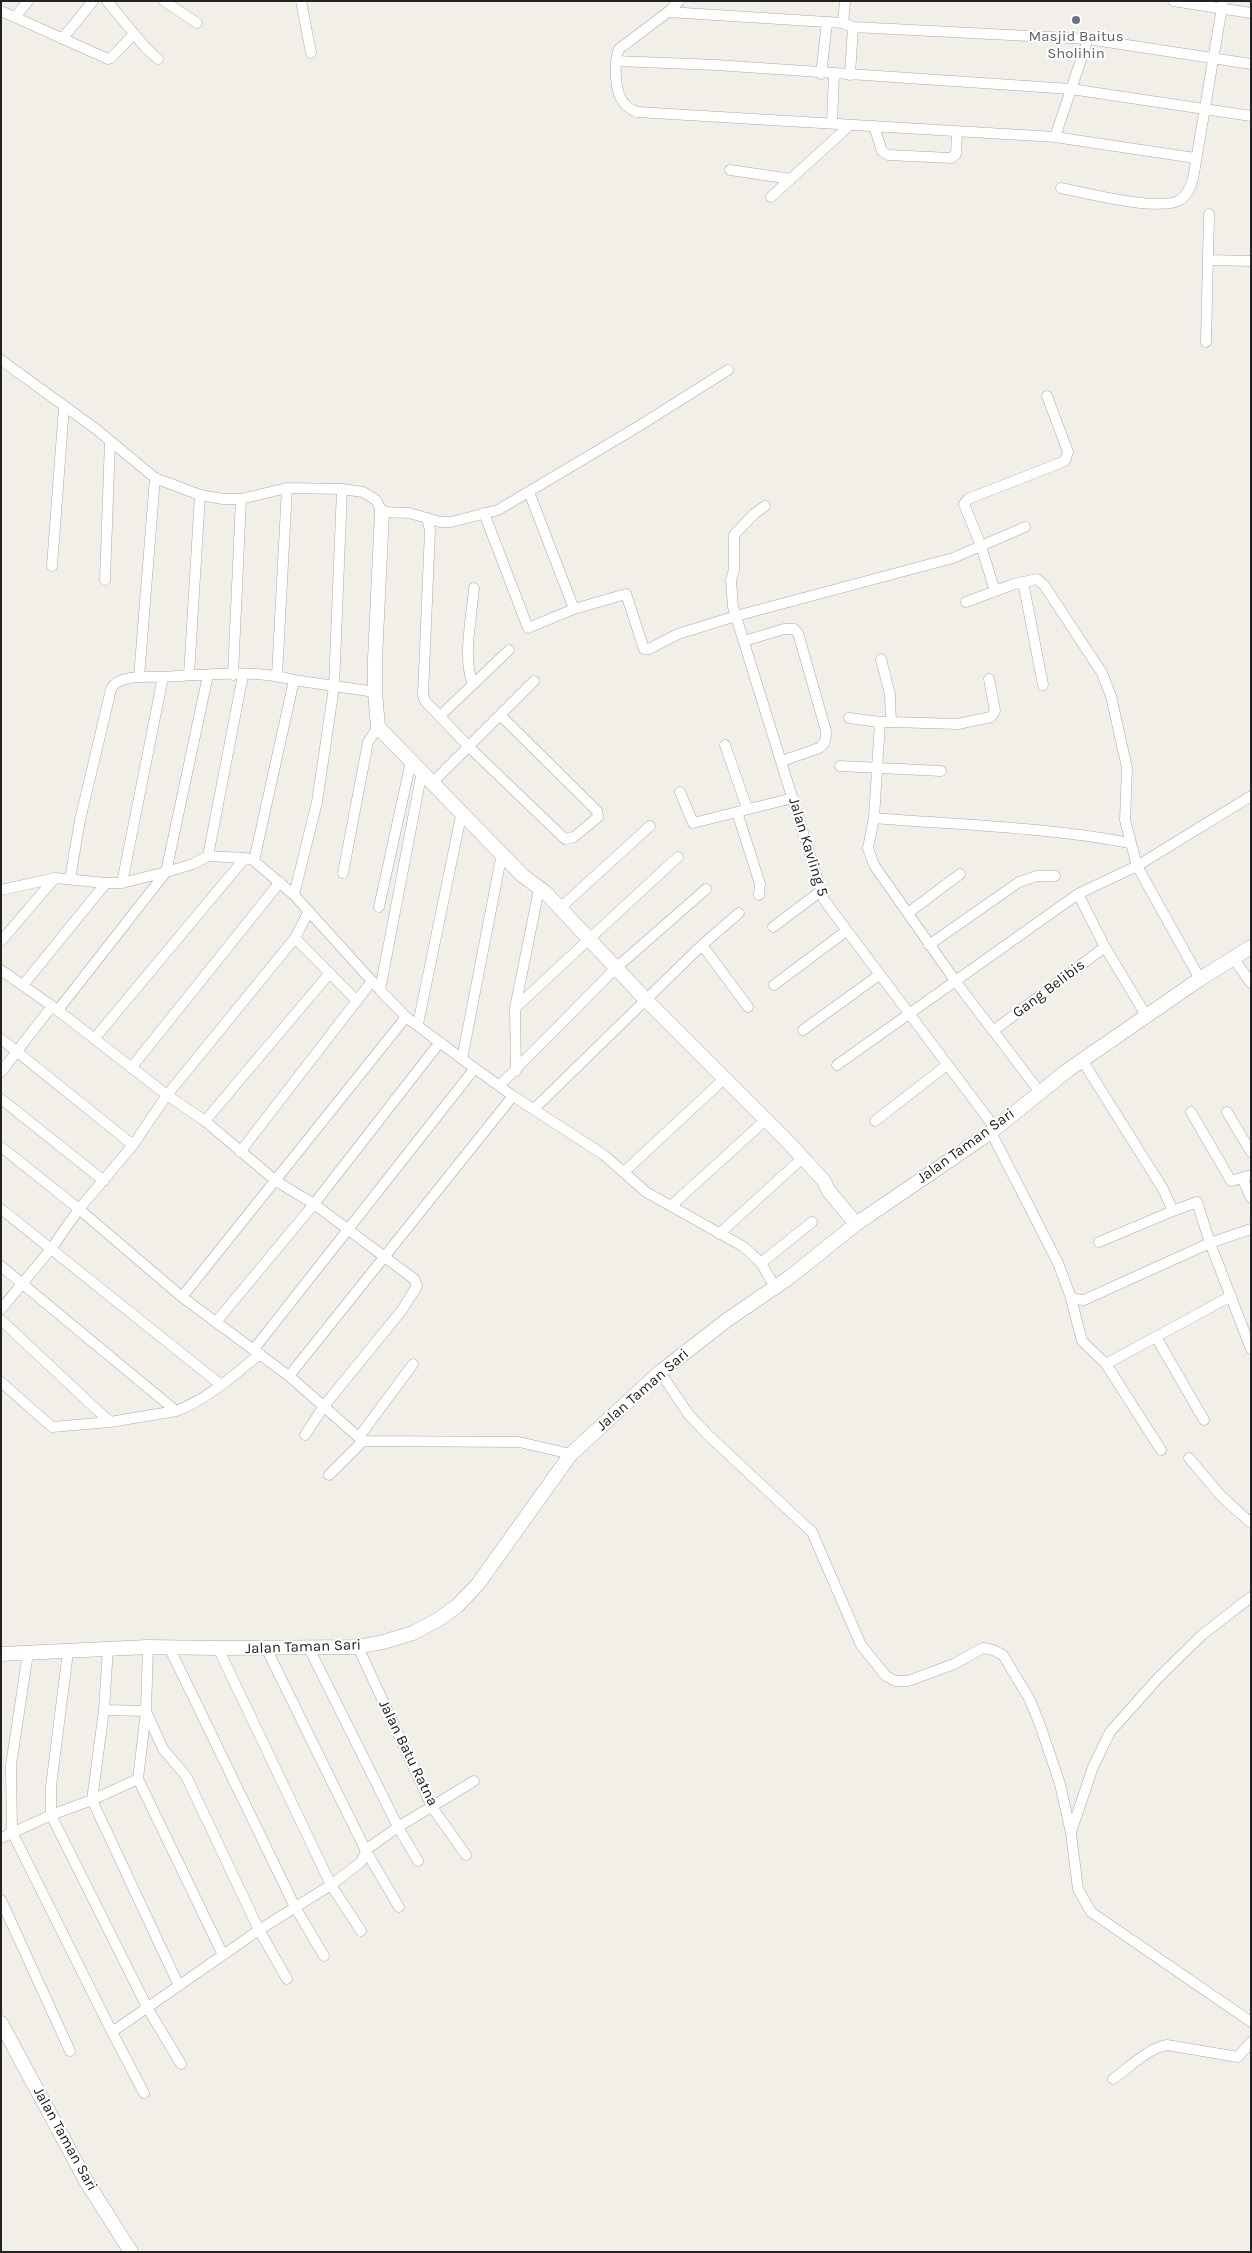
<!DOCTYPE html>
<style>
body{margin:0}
#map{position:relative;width:1252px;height:2253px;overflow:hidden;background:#f2efe9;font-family:Karla,sans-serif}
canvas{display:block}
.frame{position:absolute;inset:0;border:2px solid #222;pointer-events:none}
</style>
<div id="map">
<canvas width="1252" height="2253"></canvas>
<div class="frame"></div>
</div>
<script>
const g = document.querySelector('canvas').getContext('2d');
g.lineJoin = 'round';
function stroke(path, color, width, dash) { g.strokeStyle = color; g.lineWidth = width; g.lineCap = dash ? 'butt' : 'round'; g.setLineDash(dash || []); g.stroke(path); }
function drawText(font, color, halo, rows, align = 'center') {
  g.font = font + ' Karla,sans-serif'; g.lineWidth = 4; g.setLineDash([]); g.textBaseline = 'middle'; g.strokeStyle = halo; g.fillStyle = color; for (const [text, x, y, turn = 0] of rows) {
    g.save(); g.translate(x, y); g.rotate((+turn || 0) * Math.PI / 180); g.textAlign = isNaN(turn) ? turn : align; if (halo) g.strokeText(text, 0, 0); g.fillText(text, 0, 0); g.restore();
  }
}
const minor = new Path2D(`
 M107,1L145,47L158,59
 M164,1L197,23
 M301,1L311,53
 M679,1L668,12L619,49C614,62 614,92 624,103C627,107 632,110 637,112L1055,137L1195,158
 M1173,1L1251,13
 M1,11L108,59L111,58L134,34
 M668,12L843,23L853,27L1088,39L1251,64
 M15,17L28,1
 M843,23L845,1
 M62,39L93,1
 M616,61L716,65L1071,89L1251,116
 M821,74L827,23
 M850,75L853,27
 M832,123L834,75
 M874,126L882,151L888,155L951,158L956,154L957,132
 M1055,137L1088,39
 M730,170L791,179
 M1061,188C1085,193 1160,212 1180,200C1189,193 1192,184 1194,173L1223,1
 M771,197L850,125
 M1208,260L1251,261
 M1206,342L1209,214
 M1,360L96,429L155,478L200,495L223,499H241L287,488L342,489L363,492L376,500L382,512L409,513L427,518L430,530L423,695L425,701L469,747L565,839L574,837L598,817L597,811L500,715
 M765,506L754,514L734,535V570L731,580L733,607L824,900L995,1128
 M484,513L528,628L574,609L529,492
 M427,518L440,522H451L498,510L639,426L728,370
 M52,566L64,407
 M105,580L110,441
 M1023,582L1043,685
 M995,591L981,546L964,504L968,499L1065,461L1068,452L1047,396
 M966,602L1014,584L1037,579L1044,585L1102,673L1111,696L1127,768L1125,820L1137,866L1200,979
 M574,609L626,594L644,649H649L678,634L736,616L953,558L1025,527
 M744,641L784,629H794L798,633L826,731C826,739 826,743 819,748L782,761
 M189,675L200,495
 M233,675L241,499
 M277,676L287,488
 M139,677L155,478
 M473,684C462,659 472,616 474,588
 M375,692L294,680L254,861L294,895L380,990
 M440,716L509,650
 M849,718L880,722
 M891,722L958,724L991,717L995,711L989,679
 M725,745L747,808
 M840,766L941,771
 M422,771L380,990L406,1017L462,1059L513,1096L604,1155L646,1192L744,1247L761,1263L775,1287
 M432,783L534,681
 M680,792L693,823L737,812
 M874,818L880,722H891L890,695L881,659
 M208,856L243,675
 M343,873L368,742L378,727
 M70,879L80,820L109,698C110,692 111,685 118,682C130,675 149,677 163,677C206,675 252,669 294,680
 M122,883L163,677
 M1,890L55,878L106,883H122L166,872L193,864L208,856L245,858
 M1078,894L1105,947L1147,1017
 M294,895L317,802L334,687L342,489
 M759,895L760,884L737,812L793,798
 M379,907L411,761
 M560,908L650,826
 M908,913L960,874
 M773,927L821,891
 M295,938L357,1001
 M589,939L678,857
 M1,941L55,878
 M702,945L748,1007
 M929,945L1019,882L1037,876H1055
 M1233,958L1251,983
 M1,970L52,1006L167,1095L205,1121L276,1181L314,1204L414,1279L417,1286L402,1310L324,1406L305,1435
 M23,985L106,883
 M774,985L846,931
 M515,1008L584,944
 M58,1010L166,872L208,675
 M418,1024L462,811
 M803,1030L879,975
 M993,1031L1105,947
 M1,1039L133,1145
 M94,1039L245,858L249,859
 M462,1059L502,853
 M837,1065L1078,894L1137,866L1251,796
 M131,1068L280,882
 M516,1071L515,1008L538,894L542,889
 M1,1072L52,1006
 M499,1086L616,968L706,889
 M1039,1091L956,982L874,865L868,848L874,818C959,825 1045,827 1130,843
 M1,1099L104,1181
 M534,1109L702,945L739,913
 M1191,1112L1231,1181L1251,1175
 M1227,1112L1251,1152
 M205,1121L329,974
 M875,1121L947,1065
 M991,1132L1058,1263L1070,1295L1074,1299L1084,1300L1210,1243L1197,1202L1173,1211L1163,1189L1082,1060
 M1,1147L79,1209L133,1145L167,1095L295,938L309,911
 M240,1152L372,981
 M624,1172L725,1078
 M1242,1178L1251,1198
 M672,1205L760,1125
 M1,1209L221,1385
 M1251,1229L1210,1243L1251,1349
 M719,1234L797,1163
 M1099,1242L1173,1211
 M761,1263L812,1222
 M1,1266L176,1411C208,1399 234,1375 260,1354
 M1070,1295L1082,1341L1106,1364L1161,1450
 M182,1297L406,1017
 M1,1309L51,1249L79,1209L182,1297L289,1376L363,1441L519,1442L571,1454
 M1,1320L110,1422
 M216,1322L314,1204L440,1042
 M1156,1337L1204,1420
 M254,1349L475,1068
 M1106,1364L1231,1296
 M660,1372L689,1415L710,1437L812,1532L861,1645L886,1676L895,1681H908L954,1664L983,1648L993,1650L1003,1655L1030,1700L1040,1725L1060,1784L1071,1833L1078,1889L1091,1912L1251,2022
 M289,1376L513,1096
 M1,1382L52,1427L110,1422L176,1411
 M359,1437L413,1364
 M1189,1458L1222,1497L1251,1523
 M329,1475L363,1441
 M308,1646L398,1827L418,1861
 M148,1647L146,1711L138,1779L223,1955
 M169,1647L295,1907L324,1956
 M358,1647L432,1807L466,1855
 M108,1648L104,1710L92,1800L179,1986
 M218,1648L331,1885L361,1931
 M266,1648L366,1851L399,1907
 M68,1652L51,1786V1815L148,2009L181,2064
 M28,1653L11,1765L12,1832L112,2032L144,2093
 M104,1710L146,1711
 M146,1711L163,1749L186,1776L259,1930L287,1979
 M1071,1832L1093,1767L1110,1732L1159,1677L1202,1635L1251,1597
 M1,1838L51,1815L92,1800L138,1779
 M1,1900L70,2051
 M112,2032L259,1930L331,1885L361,1862L367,1849L398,1827L474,1781
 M1113,2079C1129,2068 1148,2048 1167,2045L1238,2057L1251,2042`);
const tertiary = new Path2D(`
 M382,512L375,659V692L378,727L522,875L546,893L646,1000L789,1143L824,1181L828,1190L856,1224
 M1,1654L148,1647L218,1648L358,1647L383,1642L413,1633L439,1619L457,1606L478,1584L571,1454L660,1372L727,1320L790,1277L856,1224L991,1132L1068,1070L1200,979L1251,947
 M1,2023L86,2181L131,2252`);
stroke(minor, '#a9a9a9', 11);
stroke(tertiary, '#a9a9a9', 15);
stroke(minor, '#fff', 10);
stroke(tertiary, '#fff', 14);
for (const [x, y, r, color] of [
 [1076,20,5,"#6b7280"]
]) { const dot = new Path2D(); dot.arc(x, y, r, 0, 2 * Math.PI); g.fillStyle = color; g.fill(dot); stroke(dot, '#fff', 2); }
drawText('15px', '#5b616d', '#fff', [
 ["Masjid Baitus",1076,37],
 ["Sholihin",1076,54]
]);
drawText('15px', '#222', '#fff', [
 ["Jalan Kavling 5",808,847,73],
 ["Gang Belibis",1049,989,-37],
 ["Jalan Taman Sari",966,1146,-36],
 ["Jalan Taman Sari",643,1390,-41],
 ["Jalan Taman Sari",303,1647,-2],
 ["Jalan Batu Ratna",408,1753,64],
 ["Jalan Taman Sari",65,2139,61]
]);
</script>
